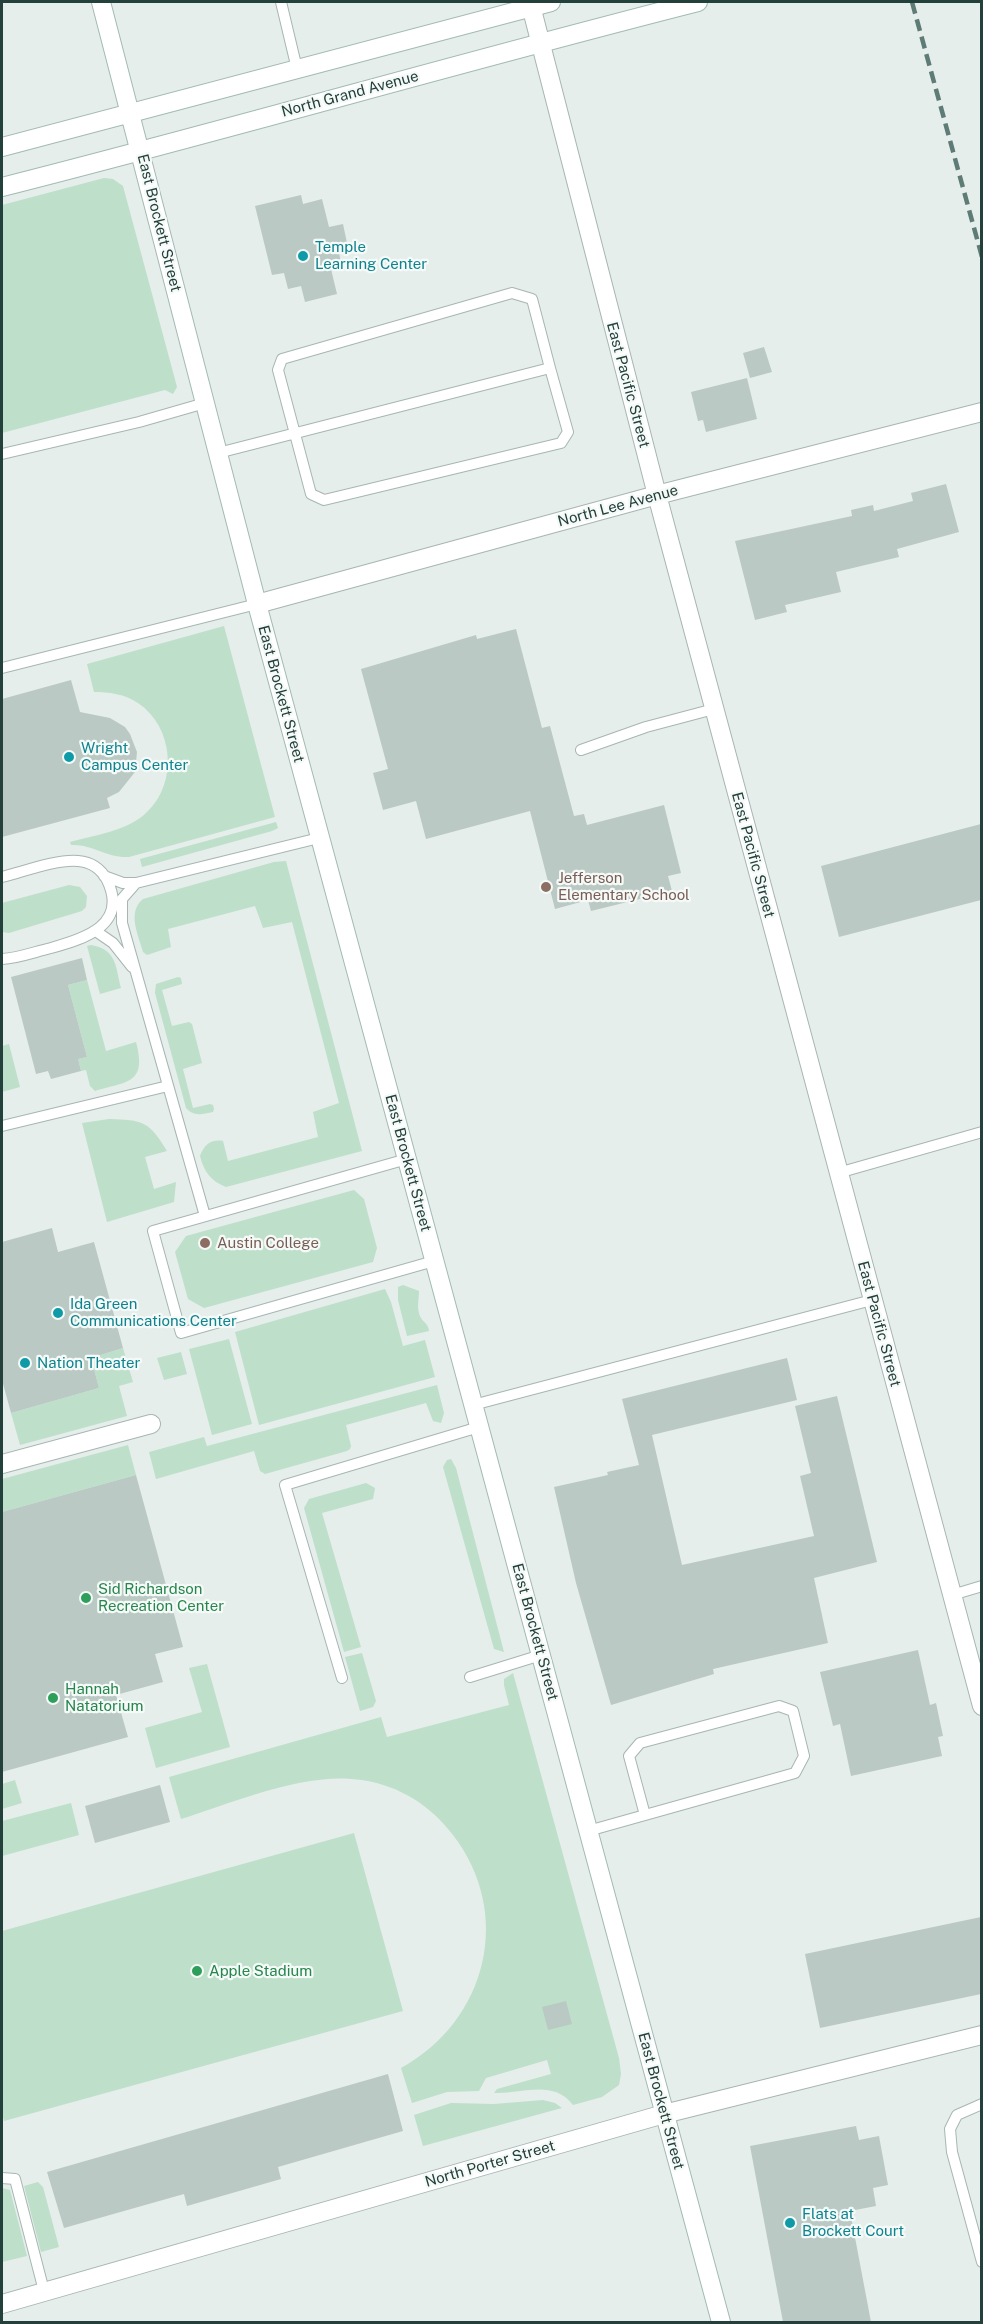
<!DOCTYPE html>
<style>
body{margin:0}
#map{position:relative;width:983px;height:2324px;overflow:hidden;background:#e5eeeb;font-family:"Public Sans",sans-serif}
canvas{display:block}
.frame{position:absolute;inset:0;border:3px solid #24403b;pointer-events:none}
</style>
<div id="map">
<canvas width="983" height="2324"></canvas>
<div class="frame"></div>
</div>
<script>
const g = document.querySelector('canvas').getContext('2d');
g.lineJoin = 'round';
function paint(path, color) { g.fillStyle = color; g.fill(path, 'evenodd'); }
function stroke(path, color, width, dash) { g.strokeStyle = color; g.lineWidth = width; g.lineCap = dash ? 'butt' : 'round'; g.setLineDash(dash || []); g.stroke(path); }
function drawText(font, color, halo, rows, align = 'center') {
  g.font = font + ' "Public Sans",sans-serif'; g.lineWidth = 4.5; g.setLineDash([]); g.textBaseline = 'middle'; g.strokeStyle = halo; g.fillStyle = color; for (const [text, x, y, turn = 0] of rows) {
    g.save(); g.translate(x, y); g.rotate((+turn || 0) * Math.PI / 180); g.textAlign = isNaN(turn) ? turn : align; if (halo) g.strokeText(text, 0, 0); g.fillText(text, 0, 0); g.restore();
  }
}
paint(new Path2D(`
 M104,178L113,179L123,186L177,387L173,394L165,390L2,433V205Z
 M224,626L275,817L129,857C106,858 93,844 71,845L70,842C95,835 128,831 147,812C178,783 174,727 138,703C125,694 109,692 94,692L87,664Z
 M276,822L278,828L272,831L142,867L140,859Z
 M286,861L362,1151L226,1187C211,1181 204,1172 200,1156C204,1145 211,1139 223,1141L228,1161L318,1137L313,1112L339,1103L292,922L263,928L255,906L168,929L171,947L147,955L143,952C138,934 127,912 143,899L274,862Z
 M69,885L80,887L87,896L86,907L82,911L9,933L2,932V903Z
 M91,945C117,950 115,965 121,988L100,994L87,946Z
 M178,977L181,978L182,984L162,990L172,1026L189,1022L192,1024L202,1063L183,1069L193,1108L210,1104L213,1105L214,1109L213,1112C202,1114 194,1117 186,1108L155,993L156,984Z
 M87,980L106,1051L136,1042C147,1084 128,1081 95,1091L90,1086L86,1070L81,1071L78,1059L87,1057L68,985Z
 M9,1044L20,1087L2,1092V1046Z
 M109,1119C143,1120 149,1121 167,1151L145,1157L154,1189L176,1182L174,1202L107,1222L82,1123Z
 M354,1190L364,1199L377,1248L373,1262L204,1308L188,1299L175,1252L186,1236Z
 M403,1285L419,1291C419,1300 416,1309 421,1318C424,1323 428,1323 429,1331L407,1336L398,1300V1287Z
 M385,1289L391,1302L403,1346L425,1340L435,1377L259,1425L235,1332Z
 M229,1339L252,1424L212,1435L189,1349Z
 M123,1348L133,1382L119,1386L127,1416L20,1445L11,1413L99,1388L91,1358Z
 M181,1352L187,1374L164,1380L157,1358Z
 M437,1385L444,1413L441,1423L433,1421L426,1403L346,1425L351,1446L350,1449L347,1451L265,1474L260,1471L254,1451L156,1479L149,1452L204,1437L207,1446Z
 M128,1445L136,1475L2,1512V1479Z
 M451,1459L456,1468L504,1652L494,1649L443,1467L447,1460Z
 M366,1483L375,1488L373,1499L322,1513L361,1647L344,1652L304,1508L309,1499Z
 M362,1653L376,1701L373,1707L360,1711L345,1657Z
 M207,1664L230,1747L156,1768L145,1728L202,1712L189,1668Z
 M513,1673L619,2058L621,2074L619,2085L602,2097L573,2105C553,2079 523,2094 494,2093L497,2089L551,2074L547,2060L486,2078L479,2091L447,2092L412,2103L401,2068C487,2021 514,1914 453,1835C430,1805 400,1786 362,1780C305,1771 235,1802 181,1819L169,1777L381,1717L387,1737L509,1705L504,1685V1679Z
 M15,1780L22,1803L2,1809V1784Z
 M71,1803L79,1835L2,1856V1821Z
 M354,1833L403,2011L4,2121L2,2113V1931Z
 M543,2100L555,2103L562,2108L423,2146L414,2115L451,2103L494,2104Z
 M38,2182L43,2187L59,2247L41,2252L24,2186Z
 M2,2188L10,2190L27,2256L2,2262Z`), '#bedfca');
paint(new Path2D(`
 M301,195L303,204L322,199L329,227L343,224L347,243L337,245L342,266L331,269L337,294L305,302L301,286L288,289L284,273L272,275L255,206Z
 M764,347L772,372L750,378L743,353Z
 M747,378L757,419L706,432L703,420L698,421L691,392Z
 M946,484L959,532L897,549L899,557L836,572L841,592L785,605L787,612L755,620L735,541L852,516L851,510L873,505L874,511L913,501L911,493Z
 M516,629L542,728L550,726L574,816L584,814L587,825L664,805L681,873L668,876L672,891L591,911L588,900L555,909L530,811L426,839L416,801L383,810L373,773L388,769L361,669L476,635L477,639Z
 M71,680L80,712L110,718L125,727L130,734L137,752L135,772L119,792L107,798L110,808L2,837V699Z
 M981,824V900L839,937L821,866Z
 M82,958L87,980L68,985L87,1057L78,1059L81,1071L51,1079L48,1071L36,1074L11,977Z
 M52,1228L58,1252L94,1242L123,1348L91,1358L99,1388L11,1413L2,1380V1242Z
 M787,1358L797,1400L652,1435L682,1565L814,1536L800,1476L811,1473L795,1406L837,1396L877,1562L814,1578L828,1643L713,1669L714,1674L611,1705L576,1583L554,1487L608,1475L607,1472L639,1465L622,1399Z
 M136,1475L183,1647L155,1654L163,1682L116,1695L128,1737L2,1772V1512Z
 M918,1650L930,1705L936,1703L943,1736L938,1737L942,1756L851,1776L840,1724L833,1726L820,1672Z
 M160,1785L170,1822L95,1843L85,1806Z
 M981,1917V1994L820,2028L805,1954Z
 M566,2001L572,2024L548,2030L542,2007Z
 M388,2074L403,2131L278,2167L281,2179L187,2206L184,2194L64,2228L47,2172Z
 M856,2126L859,2140L879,2136L888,2185L873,2188L876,2206L850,2211L871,2322H783L750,2146Z`), '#bac9c4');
const lane = new Path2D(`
 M281,2L297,69
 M218,453L550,368L532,299L512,293L282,359L278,370L311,494L324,500L561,443L568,432L550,368
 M2,454L139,422L205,403
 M2,668L257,604
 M581,750L646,727L714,709
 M104,876L123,883H136
 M2,877C23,872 56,859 78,861C91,862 101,869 107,880C129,925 84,939 51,948C34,952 19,958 2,959
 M97,932L113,943L132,967
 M2,1126L168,1086
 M407,1159L153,1231L181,1333L434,1261
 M838,1173L982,1132
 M205,1216L122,923V899L136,883L319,838
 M473,1405L872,1300
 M952,1595L982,1586
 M470,1677L541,1655
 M342,1678L285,1485L479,1427
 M588,1831L795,1773L804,1756L793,1711L779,1706L640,1743L629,1756L645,1815
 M982,2104L957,2115L950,2129L952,2152L982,2262
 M2,2178L15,2179L44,2291`);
const street = new Path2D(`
 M530,2L657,495L982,1706
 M257,604L657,495L982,412
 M2,1464L151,1424
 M2,2304L664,2114L982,2035`);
const secondary = new Path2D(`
 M101,2L257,604L721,2322
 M2,147L551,2
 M2,187C235,128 465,61 698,2`);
stroke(lane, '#a7b6b3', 12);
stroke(street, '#a7b6b3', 20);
stroke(secondary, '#a3bab4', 20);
stroke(lane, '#fff', 10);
stroke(street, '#fff', 18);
stroke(secondary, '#fff', 18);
stroke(new Path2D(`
 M912,2L982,257`), '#5e7b76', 4.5, [12, 6]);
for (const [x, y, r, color] of [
 [303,256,6,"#0f9aa8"],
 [69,757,6,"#0f9aa8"],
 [546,887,6,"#8d6e63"],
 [205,1243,6,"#8d6e63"],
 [58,1313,6,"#0f9aa8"],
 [25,1363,6,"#0f9aa8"],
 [86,1598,6,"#2e9e5b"],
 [53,1698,6,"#2e9e5b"],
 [197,1971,6,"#2e9e5b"],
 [790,2223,6,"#0f9aa8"]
]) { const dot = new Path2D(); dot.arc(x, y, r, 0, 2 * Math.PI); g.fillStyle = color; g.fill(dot); stroke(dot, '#f5faf8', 2); }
drawText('15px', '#24403b', '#f5faf8', [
 ["North Grand Avenue",350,94,-15],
 ["East Brockett Street",159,223,76],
 ["East Pacific Street",628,385,75],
 ["North Lee Avenue",618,506,-15],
 ["East Brockett Street",281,694,75],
 ["East Pacific Street",753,855,75],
 ["East Brockett Street",408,1163,75],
 ["East Pacific Street",879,1324,75],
 ["East Brockett Street",535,1632,75],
 ["East Brockett Street",661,2101,75],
 ["North Porter Street",490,2164,-16]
]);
drawText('15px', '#0d838f', '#f5faf8', [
 ["Temple",315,247],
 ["Learning Center",315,264],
 ["Wright",81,748],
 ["Campus Center",81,765],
 ["Ida Green",70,1304],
 ["Communications Center",70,1321],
 ["Nation Theater",37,1363],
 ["Flats at",802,2214],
 ["Brockett Court",802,2231]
], 'left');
drawText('15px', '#785e54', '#f5faf8', [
 ["Jefferson",558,878],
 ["Elementary School",558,895],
 ["Austin College",217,1243]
], 'left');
drawText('15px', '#27864d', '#f5faf8', [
 ["Sid Richardson",98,1589],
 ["Recreation Center",98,1606],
 ["Hannah",65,1689],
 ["Natatorium",65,1706],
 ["Apple Stadium",209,1971]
], 'left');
</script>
